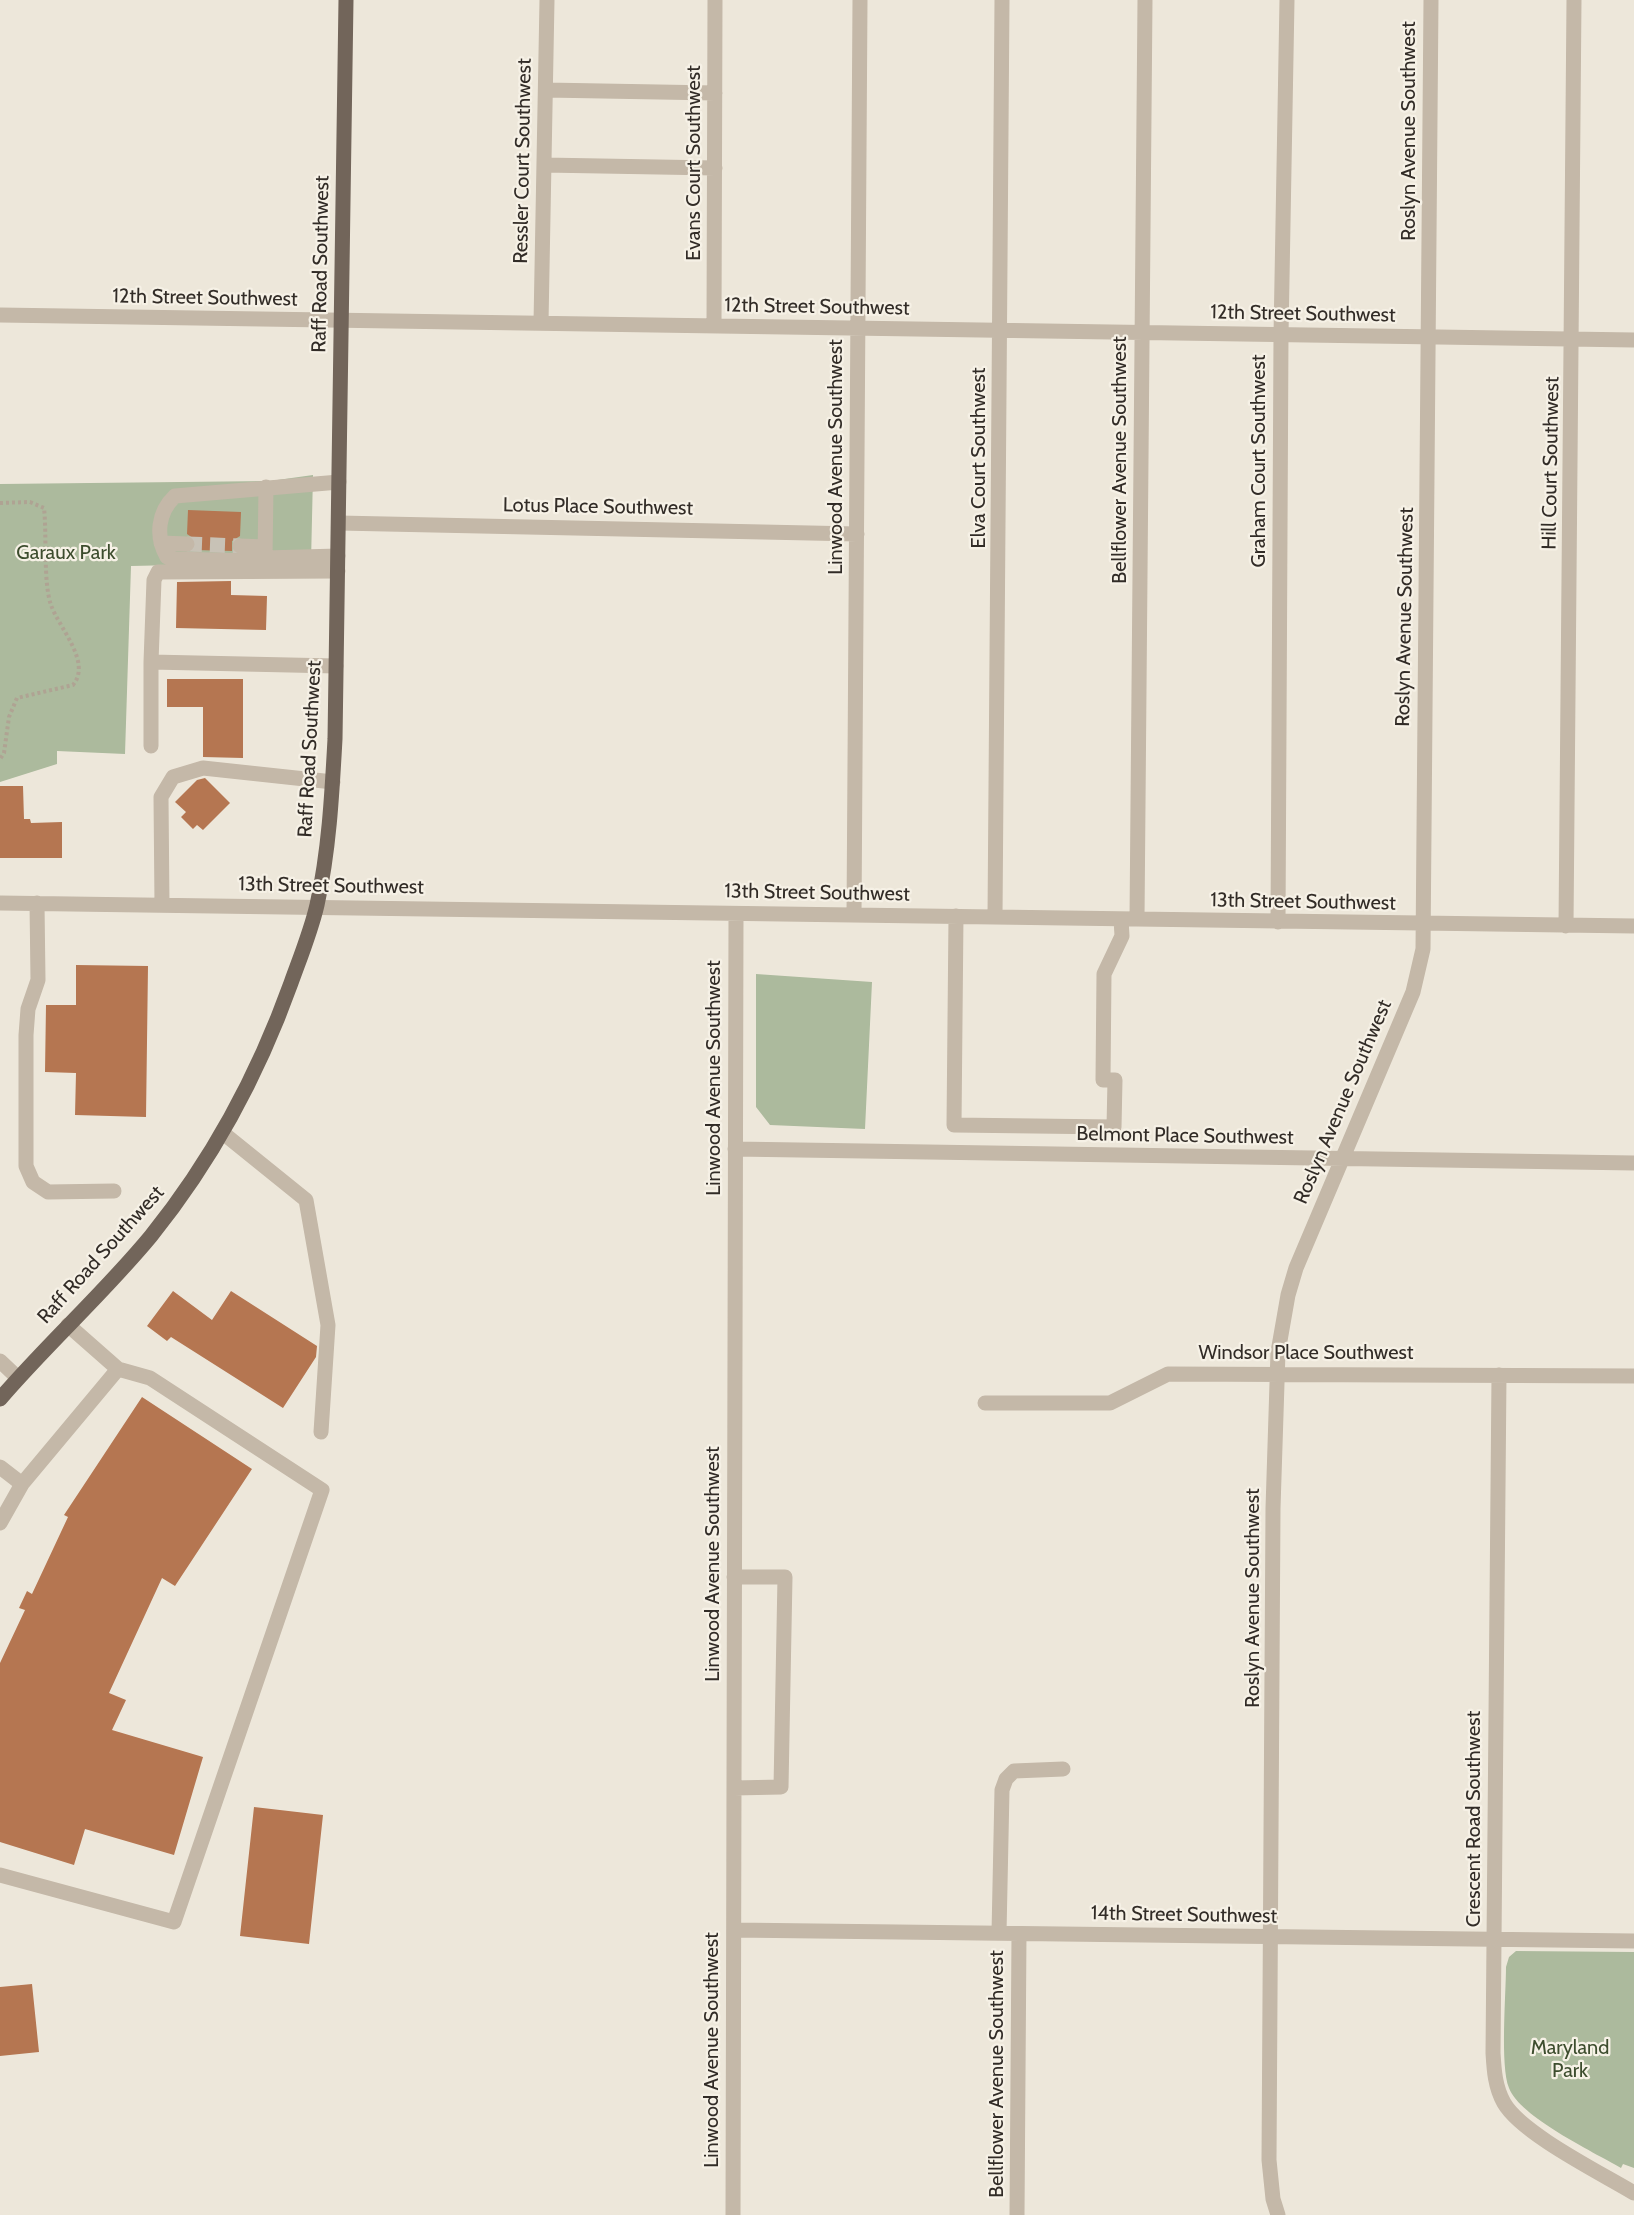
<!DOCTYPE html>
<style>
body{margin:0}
canvas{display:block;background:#ede7da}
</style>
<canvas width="1634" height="2215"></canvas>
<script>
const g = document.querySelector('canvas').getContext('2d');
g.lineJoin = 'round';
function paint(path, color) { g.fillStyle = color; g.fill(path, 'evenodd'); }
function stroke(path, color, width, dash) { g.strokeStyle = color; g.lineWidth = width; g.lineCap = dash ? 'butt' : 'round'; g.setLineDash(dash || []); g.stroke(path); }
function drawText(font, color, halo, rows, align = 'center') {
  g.font = font + ' Cabin,sans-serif'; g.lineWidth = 4.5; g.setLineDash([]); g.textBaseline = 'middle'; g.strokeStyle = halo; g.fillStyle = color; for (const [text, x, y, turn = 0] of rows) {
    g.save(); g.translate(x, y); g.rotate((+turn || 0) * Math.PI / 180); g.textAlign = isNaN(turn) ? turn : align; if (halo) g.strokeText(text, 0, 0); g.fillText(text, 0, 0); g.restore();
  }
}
paint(new Path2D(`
 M313,475L311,562L131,566L125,754L57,751V764L0,782V484L270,481Z
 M756,974L872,982L865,1129L770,1125L756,1107Z
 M1516,1951L1634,1952V2168L1623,2164L1621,2168C1592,2151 1520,2117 1509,2088C1500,2066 1506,1994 1506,1967L1509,1957Z`), '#acba9d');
paint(new Path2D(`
 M188,510L241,512L240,536L232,541V551L195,550L196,540L187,534Z
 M231,581V595L267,596L266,630L176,628L177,582Z
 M167,679H243V758L203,757V707H167Z
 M205,778L230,803L203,830L197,825L193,829L181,817L186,812L175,802L197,780Z
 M0,786H23L24,819H30L31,823L62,822V858H0Z
 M76,965L148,966L146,1117L75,1115L76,1073L45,1072L46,1005H76Z
 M173,1291L212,1320L231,1291L317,1346L316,1357L283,1408L171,1337L167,1341L147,1326Z
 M142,1397L252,1469L175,1586L162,1578L109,1693L126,1700L112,1730L203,1757L174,1855L85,1829L74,1865L0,1842V1663L25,1610L19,1608L27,1591L32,1594L68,1517L64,1515Z
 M254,1807L323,1815L309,1944L240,1936Z
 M32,1984L39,2052L0,2056V1987Z`), '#b57651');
stroke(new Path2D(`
 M187,544L240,546`), '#c8c2b6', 15, [15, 8]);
stroke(new Path2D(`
 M0,503L30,502L44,508C47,535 43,582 51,605C59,628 92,662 73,685L17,698L9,717L4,753L0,759`), '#afa393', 4, [3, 3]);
stroke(new Path2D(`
 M546,90L715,93
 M544,165L715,168
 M0,315L1634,340
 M541,323L547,0
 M714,326L715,0
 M339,523L857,534
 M161,543L187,544
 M240,546L265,547
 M338,556L265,558L250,561L175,559L167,557C155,536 158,512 175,496L339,482
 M265,558L266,487
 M336,666L151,662L154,580L158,572L338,571
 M151,746V662
 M0,903L1634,926
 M37,903L38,980L28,1009L26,1035V1166L33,1182L48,1192L114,1191
 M162,905L161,797L173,777L203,768L333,782
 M854,915L860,0
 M956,916L954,1125L1114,1127L1115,1080H1103L1104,974L1122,936L1121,919
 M995,916L1002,0
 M1137,919L1145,0
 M1278,922L1281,335L1287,0
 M1566,926L1574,0
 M223,1133L306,1200L328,1325L321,1432
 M735,1149L1634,1163
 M0,1361L18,1378
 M1499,1375L1493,2053C1494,2070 1495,2087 1504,2103C1522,2134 1601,2173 1634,2193
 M985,1403H1110L1168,1374L1634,1376
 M0,1467L22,1484
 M0,1523L22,1484L118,1369L68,1325
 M734,1788L781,1787L785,1577H734
 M0,1875L174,1922L322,1490L150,1378L118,1369
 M734,1930L1634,1941
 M999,1933L1002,1790L1006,1779L1014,1771L1063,1769
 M733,2215L736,914
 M1017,2215L1019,1934
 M1278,2215L1273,2199L1269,2160L1273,1508L1278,1352L1288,1295L1296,1268L1413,992L1423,949L1431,0`), '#c4b8a8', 15);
stroke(new Path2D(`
 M0,1399C48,1343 104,1293 151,1236C213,1159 258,1075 291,983C300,958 311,931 317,905C329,851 332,794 335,739L346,0`), '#72655a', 15);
drawText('20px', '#322c27', '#f6f1e6', [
 ["Roslyn Avenue Southwest",1409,131,-90],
 ["Ressler Court Southwest",523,161,-89],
 ["Evans Court Southwest",694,163,-90],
 ["Raff Road Southwest",321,264,-89],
 ["12th Street Southwest",205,298,1],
 ["12th Street Southwest",817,307,1],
 ["12th Street Southwest",1303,314,1],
 ["Linwood Avenue Southwest",836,457,-90],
 ["Elva Court Southwest",979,458,-90],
 ["Bellflower Avenue Southwest",1120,460,-90],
 ["Graham Court Southwest",1259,461,-90],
 ["Hill Court Southwest",1551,463,-89],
 ["Lotus Place Southwest",598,507,1],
 ["Roslyn Avenue Southwest",1405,617,-89],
 ["Raff Road Southwest",310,749,-87],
 ["13th Street Southwest",331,886,1],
 ["13th Street Southwest",817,893,1],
 ["13th Street Southwest",1303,902,1],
 ["Linwood Avenue Southwest",714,1078,-90],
 ["Roslyn Avenue Southwest",1343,1102,-67],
 ["Belmont Place Southwest",1185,1136,1],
 ["Raff Road Southwest",101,1255,-48],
 ["Windsor Place Southwest",1306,1353],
 ["Linwood Avenue Southwest",713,1564,-90],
 ["Roslyn Avenue Southwest",1253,1598,-90],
 ["Crescent Road Southwest",1474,1819,-90],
 ["14th Street Southwest",1184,1915,1],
 ["Linwood Avenue Southwest",712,2050,-90],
 ["Bellflower Avenue Southwest",997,2074,-90]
]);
drawText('20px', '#3d4d2e', '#f6f1e6', [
 ["Garaux Park",66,553],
 ["Maryland",1570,2048],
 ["Park",1570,2071]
]);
</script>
